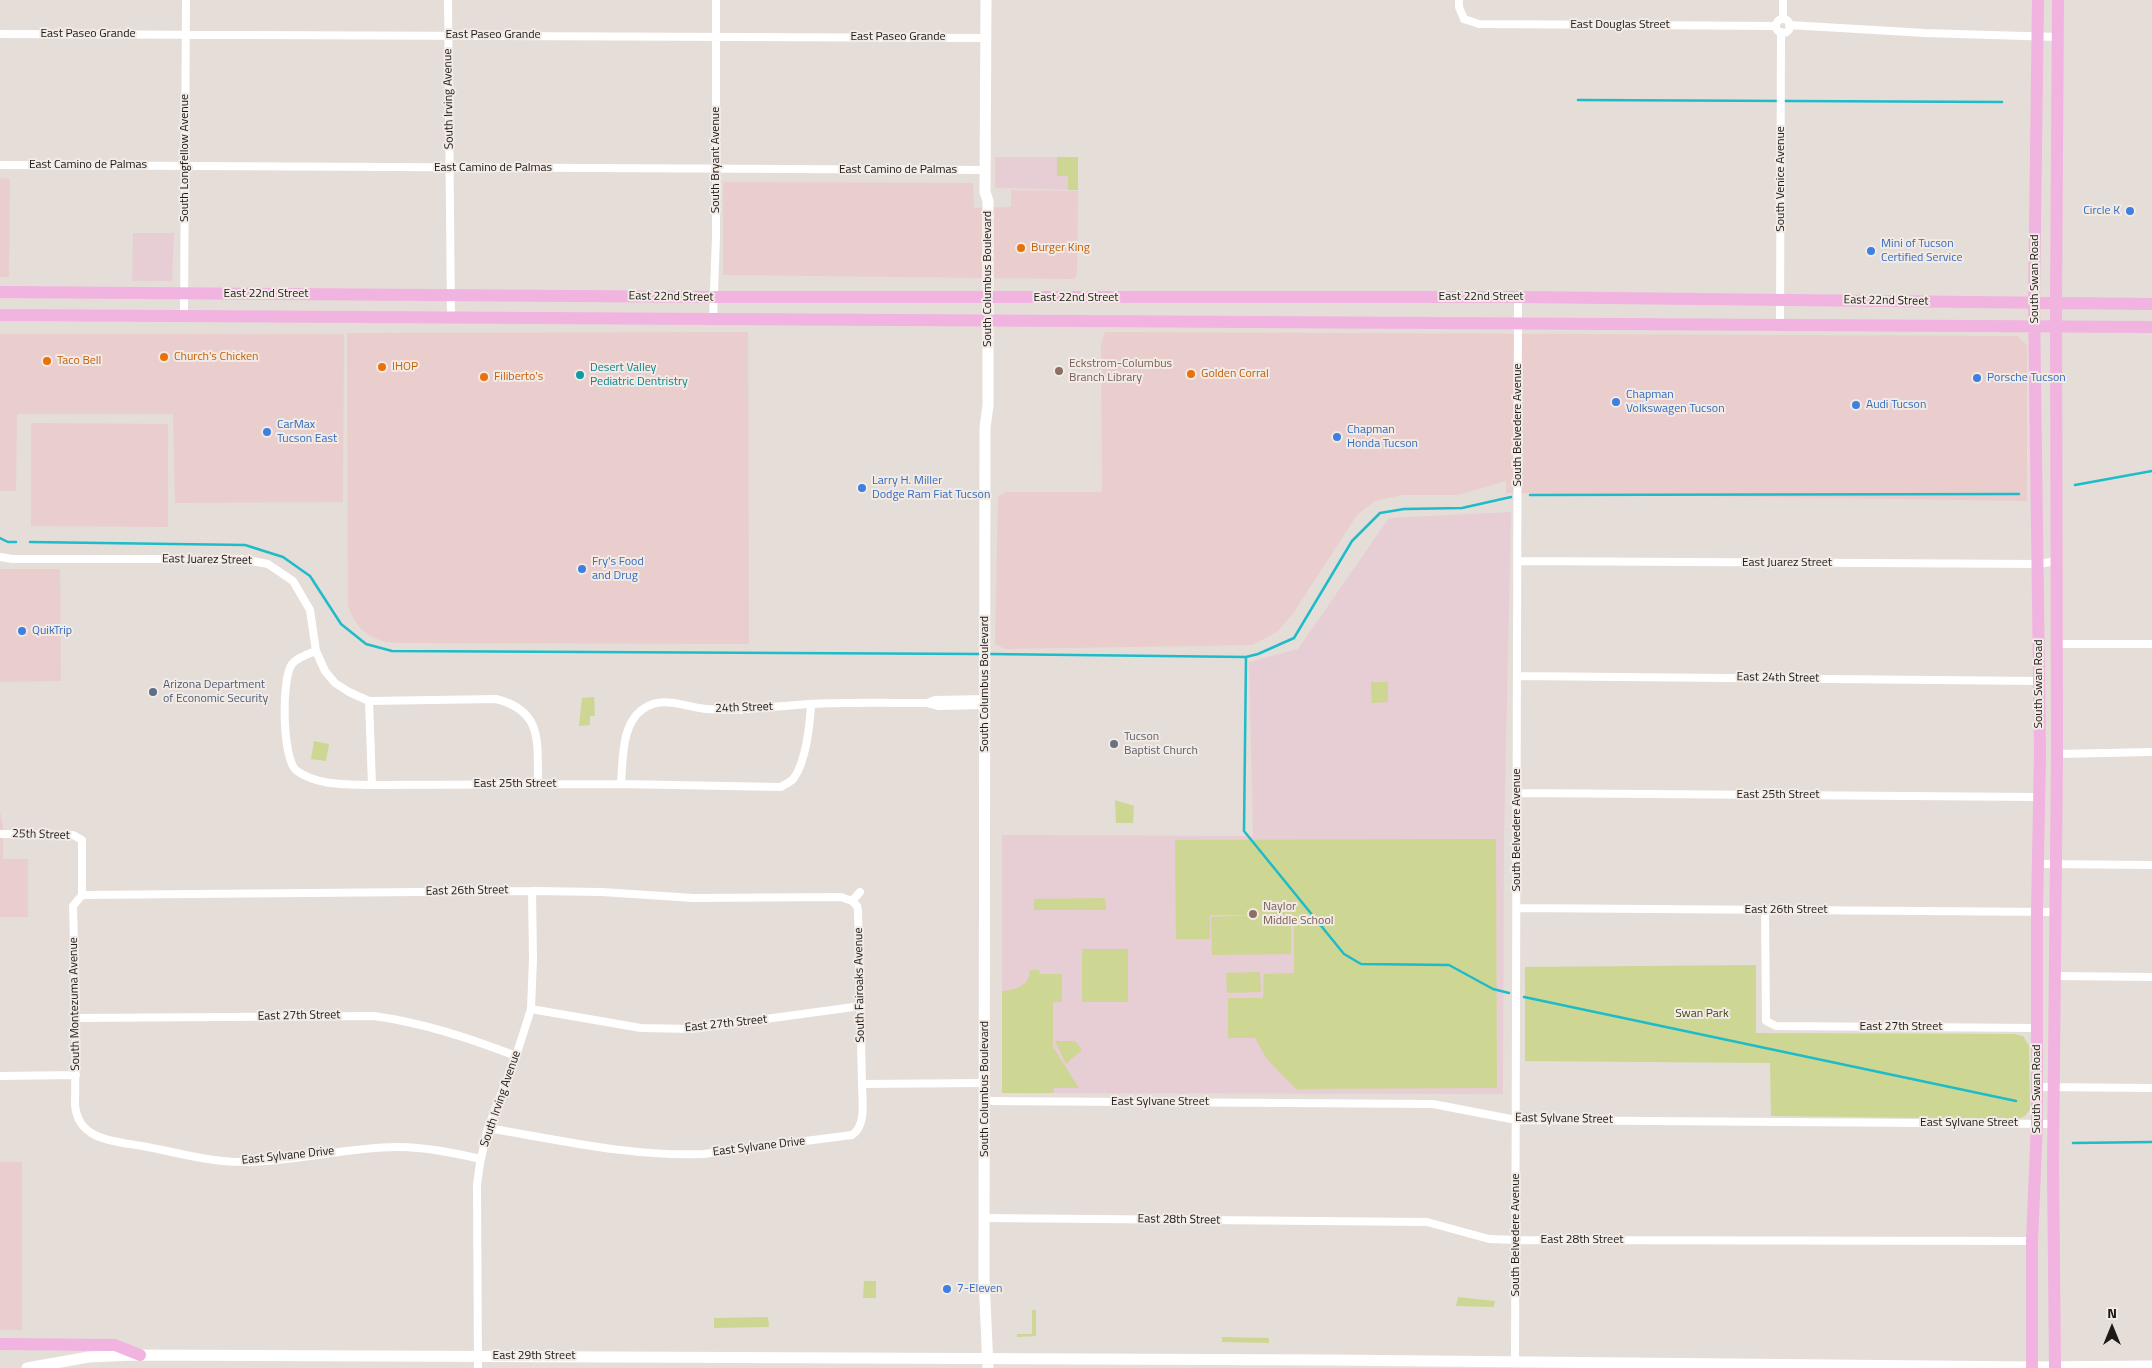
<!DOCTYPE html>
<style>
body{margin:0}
#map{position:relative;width:2152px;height:1368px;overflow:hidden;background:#e5ddd8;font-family:"Titillium Web",sans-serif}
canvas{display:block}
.north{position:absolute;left:2087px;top:1303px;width:50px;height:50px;-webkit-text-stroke:4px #f2eae5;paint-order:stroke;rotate:0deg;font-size:14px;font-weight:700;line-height:20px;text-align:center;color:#1c1917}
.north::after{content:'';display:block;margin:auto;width:18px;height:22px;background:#1c1917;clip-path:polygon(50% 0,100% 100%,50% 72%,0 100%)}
</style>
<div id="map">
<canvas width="2152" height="1368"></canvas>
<div class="north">N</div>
</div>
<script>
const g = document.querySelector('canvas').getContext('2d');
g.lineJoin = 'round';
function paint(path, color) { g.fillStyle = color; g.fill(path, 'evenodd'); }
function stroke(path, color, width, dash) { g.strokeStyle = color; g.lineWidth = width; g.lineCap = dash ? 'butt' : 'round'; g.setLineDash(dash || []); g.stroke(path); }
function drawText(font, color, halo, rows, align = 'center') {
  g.font = font + ' "Titillium Web",sans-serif'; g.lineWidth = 4; g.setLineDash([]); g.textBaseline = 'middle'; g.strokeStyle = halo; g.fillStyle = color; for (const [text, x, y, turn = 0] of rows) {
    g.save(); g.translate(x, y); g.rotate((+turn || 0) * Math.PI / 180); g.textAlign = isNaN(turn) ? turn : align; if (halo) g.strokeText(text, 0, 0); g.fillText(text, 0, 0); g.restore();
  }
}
paint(new Path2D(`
 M0,178L10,179L9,277H0Z
 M723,182L973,183L974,208L1011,207V190L1078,191L1077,274L1074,279L723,275Z
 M748,332L749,644L399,643L385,642L372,637L361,629L353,618L348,605L347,333Z
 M1105,332L2018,336L2027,345V501L1506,493V481L1458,495H1402L1375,501L1357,515L1294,612L1278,631L1253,645L1005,649L995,644L998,497L1006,492H1102L1101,345Z
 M0,334H344L343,502L175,503L173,414H17L16,491H0Z
 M31,423L168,424V527L31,526Z
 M0,569H60L61,681L0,682Z
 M0,811L3,827V859H28V917H0Z
 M0,1162H22V1330H0Z`), '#e9cecd');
paint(new Path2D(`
 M995,157H1078V190L995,188Z
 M133,233H174L172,281H132Z
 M1511,512L1504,837L1503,1094L1002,1093V835L1253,836L1249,662L1298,649L1389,518Z`), '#e7cdd4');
paint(new Path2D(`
 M1057,157H1078V190H1068V176H1057Z
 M1371,682H1388V702L1372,703Z
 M594,697L595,716H590V725L579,726L582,698Z
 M314,741L329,744L326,761L311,759Z
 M1115,800L1134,806L1133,823H1116Z
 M1496,839L1497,1088L1296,1089L1267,1059L1255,1038H1228V998H1263L1264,974L1294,973V915H1291V954L1212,955L1211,917L1256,915H1210V939H1176L1175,840Z
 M1105,898L1106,910H1034V899Z
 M1082,949H1128V1002H1082Z
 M1756,965V1033L2014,1034L2023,1036L2029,1046L2030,1109L2025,1116L2018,1119L1771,1116L1770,1063L1525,1061V967Z
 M1030,970H1039L1040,974H1062V1002H1053V1047L1079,1088H1054V1093H1002V991C1015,990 1030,986 1030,970Z
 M1260,972L1261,992L1227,993L1226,973Z
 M1055,1041H1075L1082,1050L1066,1064Z
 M864,1281H876V1298H863Z
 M1458,1297L1495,1301L1494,1307L1456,1306Z
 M1032,1310H1036V1336L1017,1337V1334H1032Z
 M768,1317L769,1327L714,1328V1318Z
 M1222,1337L1269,1338V1343L1222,1342Z`), '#ced693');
stroke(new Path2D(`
 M1578,100L2002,102
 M2075,485L2152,471
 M1530,495L2019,494
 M0,538L8,542H16
 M30,542L245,545L283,557L310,576L341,624L366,644L392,651L981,654
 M989,654L1246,657L1244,831L1344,954L1361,964L1449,965L1493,989L1509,993
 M1246,657L1258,654L1294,638L1352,541L1380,513L1404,509L1462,508L1511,497
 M1524,997L2016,1101
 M2073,1143L2152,1142`), '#1ebbc8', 2.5);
stroke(new Path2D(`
 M448,0L451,318
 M1459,0V7L1464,19
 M1783,0V19
 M1464,19L1479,24L1776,26
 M1776 26a7 7 0 1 1 14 0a7 7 0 1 1-14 0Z
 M1789,25L1925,33L2058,37
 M0,34L986,38
 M0,165L985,170
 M184,316L186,0
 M713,319L716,236V0
 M1780,325L1781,32
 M0,557L12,559H241L268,564L293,581L310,610L316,651L325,671L335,683L349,692L369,701L496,699C544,711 537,743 538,784
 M1518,561L2039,564L2056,561
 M2056,644H2152
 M316,651C308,654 298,657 292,664C281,678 282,761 297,771C318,786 347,784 372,785L621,784L781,787C785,784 791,782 794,778C806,761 810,724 811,704
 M1517,676L2039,681
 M369,701L372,785
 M927,703L935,700L985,699
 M2057,754L2152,752
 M621,784C623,760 621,724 643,709C663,695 684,707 706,709C740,712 775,706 809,704C848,702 888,703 927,703L938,706L985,705
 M1517,793L2038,797
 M0,834L73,835L82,840V895
 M2038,864L2152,865
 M860,892L852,901L857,906L858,911L862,1084
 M82,895L532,891L602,892L693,898L841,897L852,901
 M82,895L73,906L76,1018L75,1105C78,1140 113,1141 142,1146C176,1152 208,1162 243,1162C295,1162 346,1147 398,1147C426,1147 454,1153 481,1159
 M1517,908L2055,912
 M1765,909L1766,1021L1776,1026L2037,1028
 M2055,976L2152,977
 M531,1009L641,1028L692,1029L861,1006
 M76,1018L374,1016C424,1023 469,1038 516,1056
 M0,1076L76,1075
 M2037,1087L2152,1088
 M984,1101L1433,1104L1516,1120L2054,1124
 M488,1128C560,1140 631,1157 704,1154L852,1135C867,1125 862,1100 862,1084L985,1083
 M984,1218L1427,1222L1489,1239L1516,1240L2032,1241
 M1515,1362L1518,297
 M478,1368L477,1185L480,1163L488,1128L516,1056L531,1009L533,958L532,891`), '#fff', 8);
stroke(new Path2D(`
 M986,0L985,192L988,201V405L985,428L984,1278L988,1368
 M27,1368L89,1357L134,1355L1331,1360L2032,1367L2152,1366`), '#fff', 11);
stroke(new Path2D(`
 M0,292L714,297H1518L2152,304
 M0,315L2152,327
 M0,1344L115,1345L140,1355
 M2032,1368V1241L2037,1123V912L2040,752L2034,303L2038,0
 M2055,1368L2053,1165L2057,754L2056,303L2058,0`), '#f1b3e0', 12);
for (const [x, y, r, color] of [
 [2130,211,5,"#3f7fe0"],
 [1021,248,5,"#e8710a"],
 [1871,251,5,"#3f7fe0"],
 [164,357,5,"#e8710a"],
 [47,361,5,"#e8710a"],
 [382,367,5,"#e8710a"],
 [1059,371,5,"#8d6e63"],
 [1191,374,5,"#e8710a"],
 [580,375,5,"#0f9aa8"],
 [484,377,5,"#e8710a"],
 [1977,378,5,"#3f7fe0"],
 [1616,402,5,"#3f7fe0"],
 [1856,405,5,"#3f7fe0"],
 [267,432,5,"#3f7fe0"],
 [1337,437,5,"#3f7fe0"],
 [862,488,5,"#3f7fe0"],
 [582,569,5,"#3f7fe0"],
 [22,631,5,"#3f7fe0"],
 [153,692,5,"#5c6f8a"],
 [1114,744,5,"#6b7280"],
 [1253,914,5,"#8d6e63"],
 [947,1289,5,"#3f7fe0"]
]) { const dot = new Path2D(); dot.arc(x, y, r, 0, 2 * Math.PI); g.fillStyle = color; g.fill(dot); stroke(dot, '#f2eae5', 2); }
drawText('12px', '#1c1917', '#f2eae5', [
 ["East Douglas Street",1620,25],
 ["East Paseo Grande",88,34],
 ["East Paseo Grande",493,35],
 ["East Paseo Grande",898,37],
 ["South Irving Avenue",449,99,-91],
 ["South Longfellow Avenue",185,158,-90],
 ["South Bryant Avenue",716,160,-90],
 ["East Camino de Palmas",88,165],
 ["East Camino de Palmas",493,168],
 ["East Camino de Palmas",898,170],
 ["South Venice Avenue",1781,179,-90],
 ["South Columbus Boulevard",988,279,-90],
 ["South Swan Road",2035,279,-90],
 ["East 22nd Street",266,294],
 ["East 22nd Street",671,297,1],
 ["East 22nd Street",1481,297],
 ["East 22nd Street",1076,298],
 ["East 22nd Street",1886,301,1],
 ["South Belvedere Avenue",1518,425,-90],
 ["East Juarez Street",207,560,1],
 ["East Juarez Street",1787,563],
 ["East 24th Street",1778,678,1],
 ["South Columbus Boulevard",985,684,-90],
 ["South Swan Road",2039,684,-90],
 ["24th Street",744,708,-2],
 ["East 25th Street",515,784],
 ["East 25th Street",1778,795],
 ["South Belvedere Avenue",1517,830,-90],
 ["25th Street",41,835,2],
 ["East 26th Street",467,891,-1],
 ["East 26th Street",1786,910],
 ["South Fairoaks Avenue",860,985,-91],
 ["South Montezuma Avenue",75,1004,-91],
 ["East 27th Street",299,1016,-1],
 ["East 27th Street",726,1024,-6],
 ["East 27th Street",1901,1027],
 ["South Columbus Boulevard",985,1089,-90],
 ["South Swan Road",2037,1089,-90],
 ["South Irving Avenue",501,1099,-71],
 ["East Sylvane Street",1160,1102],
 ["East Sylvane Street",1564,1119,1],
 ["East Sylvane Street",1969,1123],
 ["East Sylvane Drive",759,1147,-7],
 ["East Sylvane Drive",288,1156,-6],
 ["East 28th Street",1179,1220,1],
 ["South Belvedere Avenue",1516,1235,-90],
 ["East 28th Street",1582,1240],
 ["East 29th Street",534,1356]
]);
drawText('12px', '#366cbe', '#f2eae5', [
 ["Circle K",2120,211,"right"],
 ["Mini of Tucson",1881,244],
 ["Certified Service",1881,258],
 ["Porsche Tucson",1987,378],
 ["Chapman",1626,395],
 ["Volkswagen Tucson",1626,409],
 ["Audi Tucson",1866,405],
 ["CarMax",277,425],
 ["Tucson East",277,439],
 ["Chapman",1347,430],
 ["Honda Tucson",1347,444],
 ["Larry H. Miller",872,481],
 ["Dodge Ram Fiat Tucson",872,495],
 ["Fry's Food",592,562],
 ["and Drug",592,576],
 ["QuikTrip",32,631],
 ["7-Eleven",957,1289]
], 'left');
drawText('12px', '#c56008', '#f2eae5', [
 ["Burger King",1031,248],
 ["Church's Chicken",174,357],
 ["Taco Bell",57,361],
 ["IHOP",392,367],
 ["Golden Corral",1201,374],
 ["Filiberto's",494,377]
], 'left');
drawText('12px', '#785e54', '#f2eae5', [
 ["Eckstrom-Columbus",1069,364],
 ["Branch Library",1069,378],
 ["Naylor",1263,907],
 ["Middle School",1263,921]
], 'left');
drawText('12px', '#0d838f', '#f2eae5', [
 ["Desert Valley",590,368],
 ["Pediatric Dentristry",590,382]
], 'left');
drawText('12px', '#4e5e75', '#f2eae5', [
 ["Arizona Department",163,685],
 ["of Economic Security",163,699]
], 'left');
drawText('12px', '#5b616d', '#f2eae5', [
 ["Tucson",1124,737],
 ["Baptist Church",1124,751]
], 'left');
drawText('12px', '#43471f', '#f2eae5', [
 ["Swan Park",1702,1014]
]);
</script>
